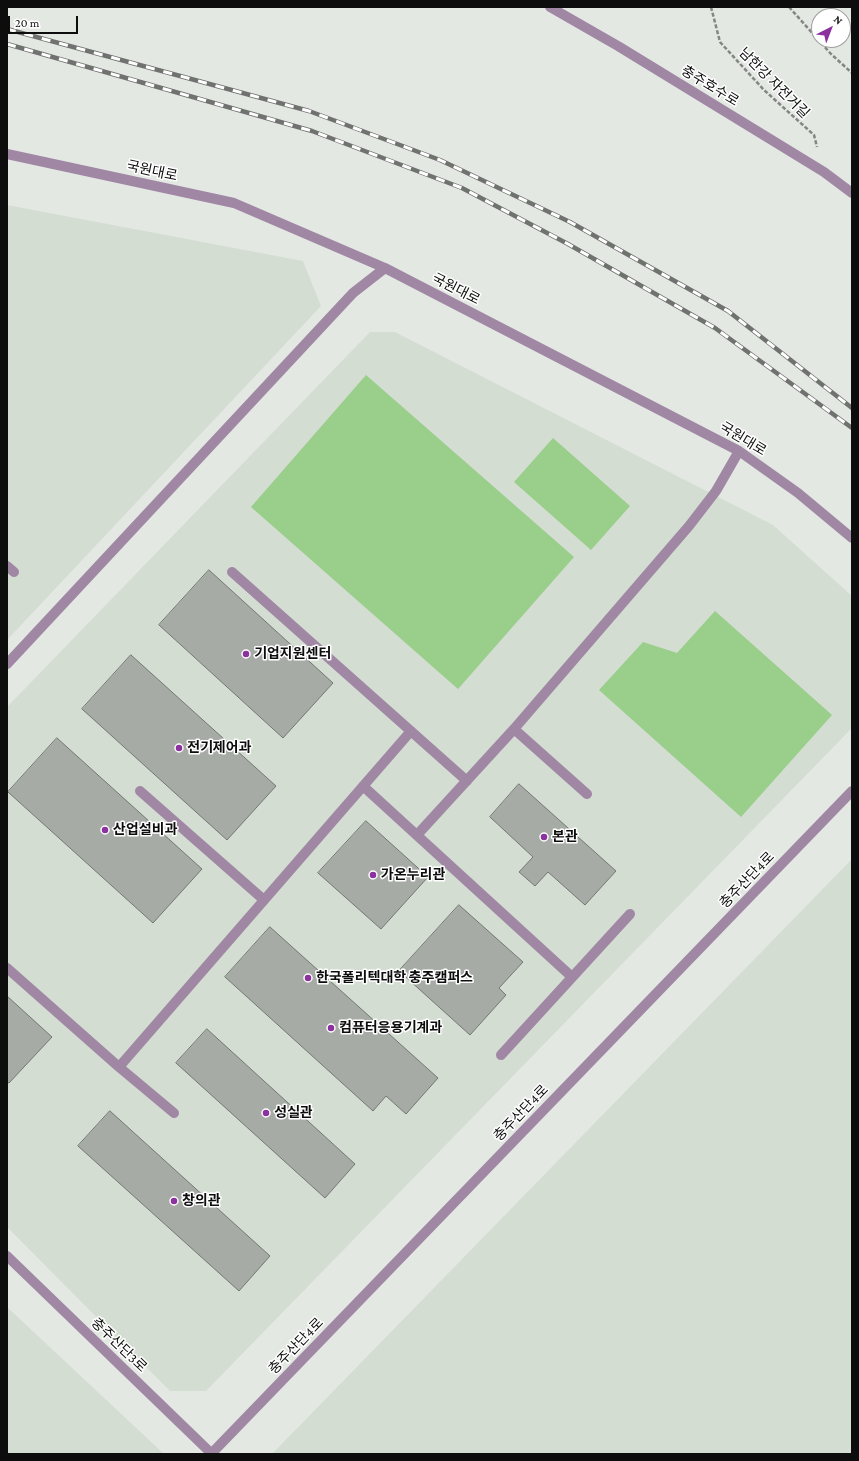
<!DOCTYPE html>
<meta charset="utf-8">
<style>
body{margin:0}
#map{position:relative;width:859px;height:1461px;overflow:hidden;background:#e4e8e3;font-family:"Crimson Pro",serif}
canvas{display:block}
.frame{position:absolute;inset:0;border:8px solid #0c0d0c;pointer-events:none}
.north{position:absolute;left:811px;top:8px;width:40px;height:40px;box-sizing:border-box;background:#fff;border:1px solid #9e9e9e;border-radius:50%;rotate:42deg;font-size:11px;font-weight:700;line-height:16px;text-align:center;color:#0c0d0c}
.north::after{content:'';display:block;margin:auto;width:14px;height:18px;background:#8b329f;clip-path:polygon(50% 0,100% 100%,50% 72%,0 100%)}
.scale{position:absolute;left:8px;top:16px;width:70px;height:18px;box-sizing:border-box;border:2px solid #0c0d0c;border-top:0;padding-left:5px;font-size:12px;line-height:14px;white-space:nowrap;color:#0c0d0c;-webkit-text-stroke:3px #fff;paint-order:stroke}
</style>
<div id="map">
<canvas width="859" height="1461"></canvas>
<div class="frame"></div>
<div class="north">N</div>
<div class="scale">20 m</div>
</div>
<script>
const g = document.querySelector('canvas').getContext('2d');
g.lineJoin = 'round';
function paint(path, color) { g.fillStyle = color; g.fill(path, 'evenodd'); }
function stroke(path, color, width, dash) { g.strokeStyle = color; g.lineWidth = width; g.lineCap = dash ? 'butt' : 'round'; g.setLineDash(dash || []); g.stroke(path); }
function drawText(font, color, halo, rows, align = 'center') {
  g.font = font + ' "Crimson Pro","Noto Sans KR",serif'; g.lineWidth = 3; g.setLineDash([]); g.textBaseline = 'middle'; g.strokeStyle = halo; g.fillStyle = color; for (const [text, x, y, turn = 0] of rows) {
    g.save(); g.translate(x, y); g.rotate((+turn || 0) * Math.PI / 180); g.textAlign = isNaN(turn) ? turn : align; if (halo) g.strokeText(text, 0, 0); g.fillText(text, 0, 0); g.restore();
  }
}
paint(new Path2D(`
 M7,205L303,261L321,306L7,640Z
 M370,332H395L773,525L852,596V728L206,1391H170L7,1227V707Z
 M852,859V1454H272Z
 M7,1307L164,1454H7Z`), '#d4ddd2');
paint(new Path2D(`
 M366,375L574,557L458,689L251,507Z
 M553,438L630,506L591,550L514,482Z
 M715,611L832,715L741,817L599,690L643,642L677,653Z`), '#9ace8b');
const building = new Path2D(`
 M209,570L333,683L283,738L159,625Z
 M131,655L276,786L227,840L82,709Z
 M57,738L202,869L153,923L8,792Z
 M519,784L616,871L585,905L548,872L535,886L519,872L533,857L490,817Z
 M366,821L428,877L381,929L318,873Z
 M459,905L523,962L499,988L506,995L470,1035L399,971Z
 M270,927L438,1078L406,1114L386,1096L373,1111L225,977Z
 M7,996L52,1037L9,1083L7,1082Z
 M207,1029L355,1164L325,1198L176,1063Z
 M110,1111L270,1256L239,1291L78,1146Z`);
paint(building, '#a7aba6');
stroke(building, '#747874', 1);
stroke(new Path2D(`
 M711,7L720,42L764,90L814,135L817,147
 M789,7L831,54L852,73`), '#838682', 2.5, [4, 2]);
stroke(new Path2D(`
 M550,7L618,46L824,172L852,193
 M7,154L234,203L385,268L739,451L798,493L852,538
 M7,566L14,572
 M232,572L467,781
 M7,664L353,293L385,268
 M514,729L587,794
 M363,786L572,977
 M140,791L264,900
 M417,835L514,729L689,526L716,491L739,451
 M7,968L119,1067L174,1113
 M501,1055L630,914
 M119,1067L411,731
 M7,1256L212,1454
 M211,1454L852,791`), '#a088a5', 10);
const rail = new Path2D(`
 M7,29L309,111L440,160L570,222L728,311L852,408
 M7,44L312,131L462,188L568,244L715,328L852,428`);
stroke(rail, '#70726f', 4.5);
stroke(rail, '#fff', 3, [9]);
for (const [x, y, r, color] of [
 [246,654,4,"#8b329f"],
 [179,748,4,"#8b329f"],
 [105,830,4,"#8b329f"],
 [544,837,4,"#8b329f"],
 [373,875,4,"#8b329f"],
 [308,978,4,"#8b329f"],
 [331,1028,4,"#8b329f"],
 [266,1113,4,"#8b329f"],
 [174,1201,4,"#8b329f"]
]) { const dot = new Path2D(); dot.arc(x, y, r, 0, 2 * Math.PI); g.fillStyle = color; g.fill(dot); stroke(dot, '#fff', 1.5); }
drawText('14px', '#0c0d0c', '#fff', [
 ["남한강 자전거길",774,83,45],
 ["충주호수로",710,86,31],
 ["국원대로",152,171,12],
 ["국원대로",456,289,27],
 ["국원대로",743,439,31],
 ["충주산단4로",747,880,-46],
 ["충주산단4로",521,1113,-46],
 ["충주산단3로",119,1345,44],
 ["충주산단4로",296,1346,-46]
]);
drawText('bold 14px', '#0c0d0c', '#fff', [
 ["기업지원센터",254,654],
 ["전기제어과",187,748],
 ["산업설비과",113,830],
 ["본관",552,837],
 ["가온누리관",381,875],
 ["한국폴리텍대학 충주캠퍼스",316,978],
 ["컴퓨터응용기계과",339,1028],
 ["성실관",274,1113],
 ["창의관",182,1201]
], 'left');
</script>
